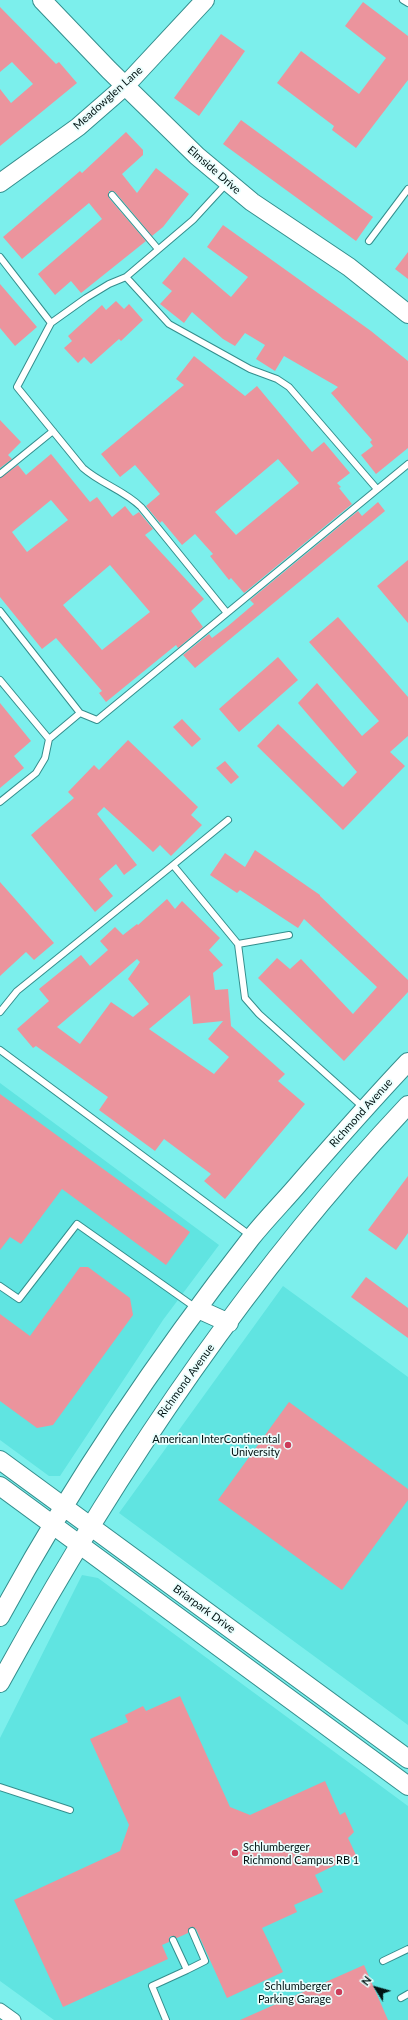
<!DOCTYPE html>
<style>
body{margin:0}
#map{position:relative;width:408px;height:2020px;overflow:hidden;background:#7cefec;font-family:Lato,sans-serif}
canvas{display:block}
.north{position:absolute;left:356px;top:1968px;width:40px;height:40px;-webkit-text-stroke:3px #eafefd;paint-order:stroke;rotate:307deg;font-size:11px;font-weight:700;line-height:16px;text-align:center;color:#001212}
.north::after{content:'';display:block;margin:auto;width:14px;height:18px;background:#001212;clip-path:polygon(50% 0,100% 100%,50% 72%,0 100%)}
</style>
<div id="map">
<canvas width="408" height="2020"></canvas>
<div class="north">N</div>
</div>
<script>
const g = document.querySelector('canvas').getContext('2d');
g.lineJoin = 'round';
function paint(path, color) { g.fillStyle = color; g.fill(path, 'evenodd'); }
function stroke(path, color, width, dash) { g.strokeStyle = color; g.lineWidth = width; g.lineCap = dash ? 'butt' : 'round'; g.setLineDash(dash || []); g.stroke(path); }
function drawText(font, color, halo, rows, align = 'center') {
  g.font = font + ' Lato,sans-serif'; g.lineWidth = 3.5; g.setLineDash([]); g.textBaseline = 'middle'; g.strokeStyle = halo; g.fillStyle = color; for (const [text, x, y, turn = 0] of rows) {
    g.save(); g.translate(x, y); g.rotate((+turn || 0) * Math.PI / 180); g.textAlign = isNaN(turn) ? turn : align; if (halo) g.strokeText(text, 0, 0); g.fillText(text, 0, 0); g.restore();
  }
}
paint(new Path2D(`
 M0,1083L219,1245L163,1320L60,1476H49L0,1440Z
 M283,1286L408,1377V1725L119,1513Z
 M82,1575L98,1578L408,1806V2020H54L0,1981V1738Z`), '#60e4e1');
paint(new Path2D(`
 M363,2L408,36V80L356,148L332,130L334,126L277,83L301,51L359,94L386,58L345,26Z
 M0,7L56,64L59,62L77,83L0,146V89L11,103L33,84L12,62L0,72Z
 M221,34L245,51L199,116L174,98Z
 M241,120L373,217L356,241L223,144Z
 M126,132L143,150V155L122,174L137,193L156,168L189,194L163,227L152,236L115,192L109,191V198L146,241L81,293L71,281L55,295L38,274L102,219L89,203L22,259L3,237L80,171L82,173Z
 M223,225L371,331L408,361V448L376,474L361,455L373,446L370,442L372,440L331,393L338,387L284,356L275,371L256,359L265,345L245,333L235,346L223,339L192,312L184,323L160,304L172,291L162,283L184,257L231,297L248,277L207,247Z
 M408,252V279L395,269Z
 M0,284L37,327L15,346L0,328Z
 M116,301L124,309L129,304L143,320L121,341L119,339L91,364L84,357L78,363L64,348L72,341L68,336L102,305L106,310Z
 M194,356L245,396L257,386L312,452L324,442L350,473L337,483L341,487L339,488L352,504L244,593L231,578L229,580L210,556L213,554L195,534L182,545L162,521L160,523L146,506L160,494L135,465L120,477L101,454L184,385L176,379ZM278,459L299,483L236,535L215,512Z
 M0,420L21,442L8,455L12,459L0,468Z
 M51,454L90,502L97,497L112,517L125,506L133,516L139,512L153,529L145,535L204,599L191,611L203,627L178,648L176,645L106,702L99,693L102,691L56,638L42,649L0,597V478L18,465L26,475ZM51,500L68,520L27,552L12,532ZM110,565L150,612L102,650L63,605Z
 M378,502L385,511L195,668L183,655L209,634L212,638L228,626L254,604L250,600L358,511L362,516Z
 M408,560V623L377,586Z
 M338,617L408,697V736L390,752L405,766L343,830L257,746L278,724L343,787L357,772L298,703L317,683L362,736L379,721L309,642Z
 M278,657L298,680L239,732L219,709Z
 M0,703L31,741L14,756L24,768L0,788Z
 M182,719L201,739L192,747L173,727Z
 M128,740L198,807L191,815L202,825L171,856L160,845L153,852L104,807L97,814L137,865L124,875L116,864L99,879L113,896L95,912L31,835L74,798L68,792L94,765L99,770Z
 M225,761L239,777L231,784L216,768Z
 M255,850L320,895V896L408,980V992L344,1061L258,978L277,958L290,969L301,959L353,1014L377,987L304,919L298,928L240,890L237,893L210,875L225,853L245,867Z
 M0,882L54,943L34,960L26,952L0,976Z
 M167,899L175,909L182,901L220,938L209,950L223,965L213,973L215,990L228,989L231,1026L285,1074L278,1081L305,1104L225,1199L204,1181L211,1174L164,1139L155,1151L99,1110L108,1097L36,1046L33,1048L17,1029L49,1001L39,989L81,955L90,966L108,950L100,941L115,927L123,935L137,924L138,925ZM137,959L140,962L128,979L149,1004L133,1017L111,1002L80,1044L57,1027ZM190,995L193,1024L223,1021L208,1039L229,1057L214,1074L149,1029Z
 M0,1094L190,1232L166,1265L62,1189L21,1244L10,1237L0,1250Z
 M408,1176V1233L396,1250L368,1230Z
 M80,1267H88L130,1298L133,1315L53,1425L37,1428L0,1401V1314L30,1336Z
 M366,1277L408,1308V1338L351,1297Z
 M289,1402L408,1489V1500L342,1590L218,1500Z
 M180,1696L230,1807L250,1815L325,1781L340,1815L345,1812L354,1832L348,1838L356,1855L315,1875L323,1892L294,1905L297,1912L262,1928L283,1972L227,1998L196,1929L191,1927L188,1930V1933L177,1938L171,1936L169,1938V1942L162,1945L168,1959L63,2007L14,1900L120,1851L129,1825L90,1739L128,1722L125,1715L143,1706L146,1711Z
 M364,1965L388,2020H240Z`), '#eb949d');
const lane = new Path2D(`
 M403,0L408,3
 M112,195L158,249
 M369,241L408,189
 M0,257L51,323
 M126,277L169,324L250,369L277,379L289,387L377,489
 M0,474L53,431
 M0,611L80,713L97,720L408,464
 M227,613L141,507C124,490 101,484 83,468L17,387L51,323L86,298L109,284L126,277L193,220L227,183
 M0,680L49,739L45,758L36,773L0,802
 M49,739L80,713
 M173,865L228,820
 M238,944L289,935
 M0,1012L17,991L173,865L238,944L245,998L259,1014L364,1108
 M0,1050L251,1236
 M0,1286L19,1299L77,1224L196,1308
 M0,1787L70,1810
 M383,1961L408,1949
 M187,1970L205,1961L192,1931
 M401,1998L408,1994
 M166,2020L152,1986L187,1970L173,1940`);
const street = new Path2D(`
 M0,2010L14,2020`);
const secondary = new Path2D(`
 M42,0L109,70L197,156L252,202L349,267L408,314
 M0,183L78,127L125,86L205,0
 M198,1309L229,1323
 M0,1460L408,1759
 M0,1486L408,1786
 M0,1617C72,1484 158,1357 251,1238C267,1218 285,1200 301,1181C336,1141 371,1101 408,1062
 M0,1683C113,1476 246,1277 408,1105`);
stroke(lane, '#348e8d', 8);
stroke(street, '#348e8d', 15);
stroke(secondary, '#348e8d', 20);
stroke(lane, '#fff', 6);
stroke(street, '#fff', 13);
stroke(secondary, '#fff', 18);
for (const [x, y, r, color] of [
 [288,1445,4,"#cc3c59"],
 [235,1853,4,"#cc3c59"],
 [339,1992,4,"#cc3c59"]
]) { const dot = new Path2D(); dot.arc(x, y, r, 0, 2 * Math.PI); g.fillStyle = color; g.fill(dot); stroke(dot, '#eafefd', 1.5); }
drawText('11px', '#001212', '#eafefd', [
 ["Meadowglen Lane",108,98,-42],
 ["Elmside Drive",214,170,41],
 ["Richmond Avenue",361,1113,-48],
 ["Richmond Avenue",186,1381,-54],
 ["Briarpark Drive",204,1609,36]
]);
drawText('11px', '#001212', '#eafefd', [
 ["American InterContinental",280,1439],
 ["University",280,1452],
 ["Schlumberger",243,1847,"left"],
 ["Richmond Campus RB 1",243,1860,"left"],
 ["Schlumberger",331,1986],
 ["Parking Garage",331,1999]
], 'right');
</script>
